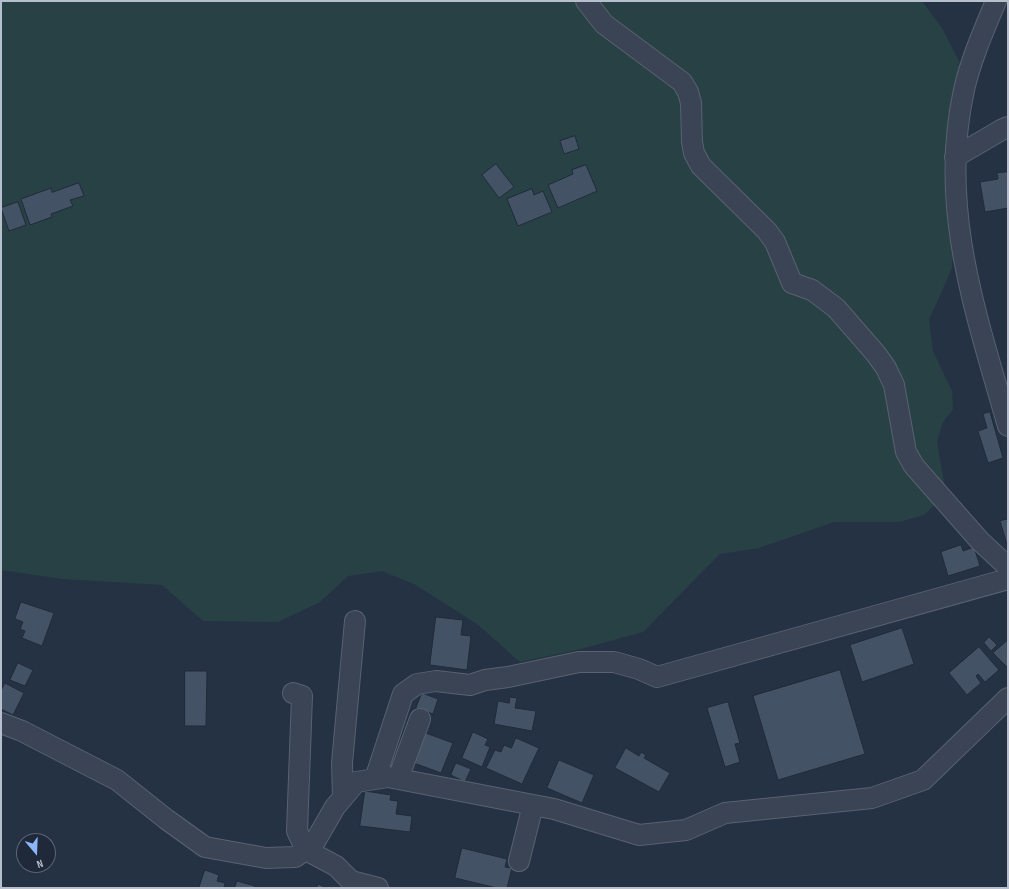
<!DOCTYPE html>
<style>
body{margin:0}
#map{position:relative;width:1009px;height:889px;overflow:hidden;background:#253244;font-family:"Sofia Sans Condensed",sans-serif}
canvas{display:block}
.frame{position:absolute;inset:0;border:2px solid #b7bfcd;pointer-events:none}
.north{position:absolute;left:16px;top:833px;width:40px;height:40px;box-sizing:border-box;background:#1f2939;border:1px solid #5c6574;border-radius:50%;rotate:161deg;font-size:11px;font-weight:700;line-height:16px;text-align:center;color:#b7bfcd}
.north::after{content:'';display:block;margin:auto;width:14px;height:18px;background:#8cb6fd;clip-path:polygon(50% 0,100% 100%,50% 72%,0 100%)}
</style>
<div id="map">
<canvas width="1009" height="889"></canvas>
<div class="frame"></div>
<div class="north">N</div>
</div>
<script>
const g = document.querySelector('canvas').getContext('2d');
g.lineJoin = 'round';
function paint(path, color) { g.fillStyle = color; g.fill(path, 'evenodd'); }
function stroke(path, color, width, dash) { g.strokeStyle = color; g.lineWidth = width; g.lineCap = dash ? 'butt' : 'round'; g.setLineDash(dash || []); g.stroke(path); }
paint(new Path2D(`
 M1,1H922L942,28L960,63L953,100L954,242L952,268L929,320L933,351L952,391L953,409L942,424L937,442L946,494L924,515L899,522H834L759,548L720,554L643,632L577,650L520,662L477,624L414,584L382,571L348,576L320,602L278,622L203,621L162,585L63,579L1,570Z`), '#284145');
const building = new Path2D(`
 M575,136L579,149L564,154L560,141Z
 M496,164L514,187L499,198L482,175Z
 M586,165L597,191L558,208L548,185L573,174L572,170Z
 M1008,172V208L985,212L980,182L998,179L997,173Z
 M79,183L84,196L70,200L73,206L51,214L52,217L30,225L21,199L51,188L52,192Z
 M532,189L534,195L543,191L552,212L518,226L507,199Z
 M18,202L26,225L9,231L1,208Z
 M990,412L1003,458L988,463L978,431L987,428L983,414Z
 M1008,519V548L1000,521Z
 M961,545L963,551L974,547L980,566L948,576L941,552Z
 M21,602L54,613L42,646L22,638L25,631L20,629L23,622L15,619Z
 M436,617L463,620L461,635L471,636L467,670L430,665Z
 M902,628L914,664L862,682L850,645Z
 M989,637L997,645L991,651L984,643Z
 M1008,640V668L993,653Z
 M979,647L999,670L985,682L978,674L976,676L981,683L967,695L949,673Z
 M18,663L33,670L25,686L10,680Z
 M840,670L865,754L778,780L753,696Z
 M185,671H207L206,726H185Z
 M5,683L24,693L13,715L1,709V691Z
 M422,693L438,699L433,714L416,708Z
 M510,697L517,698L515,708L536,711L532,731L494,724L498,701L509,703Z
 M728,702L740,743L735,744L740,762L725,767L707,708Z
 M423,732L453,743L441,773L411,762Z
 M473,732L488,739L485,745L490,747L482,767L462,758Z
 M516,738L539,748L522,784L486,768L495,750L501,752L504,745L511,748Z
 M626,748L639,756L641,752L646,755L644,758L670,773L659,792L615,768Z
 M559,760L594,775L582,803L547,788Z
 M456,763L471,769L465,782L451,775Z
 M365,791L391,795L390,800L398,801L396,814L412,816L410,832L360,826Z
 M462,848L507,859L505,867L512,868L507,888H497L455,878Z
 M205,870L219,875L217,881L225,883L224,888H199Z
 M237,881L255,886L254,888H235Z
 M318,884L327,888H317Z`);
paint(building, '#445266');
stroke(building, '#212b3b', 1);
const minor = new Path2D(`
 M586,1L604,24L682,82L688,92L691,103L692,142L694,153L701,166L767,231L775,242L792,283L812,290L836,308L876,354L886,368L894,385L906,452L914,466L980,541L1008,567
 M996,1C984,30 971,59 964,90C938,207 976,314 1008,426
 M955,157L1003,129L1008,127
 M293,693L302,696L297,831L306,850L336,866L351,881L378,888
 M1,723L22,731L117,780L166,819L205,847L266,858L295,857L313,845L335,807L356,782L388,777L554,809L639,835L686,830L725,813L872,798L923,780L1008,698
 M375,779L403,694L417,684L436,681L470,685L485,680L508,677L579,662H614L639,669L657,677L1008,579
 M398,779L420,719
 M343,797L342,763L355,621
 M519,861L533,805`);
stroke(minor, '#586271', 22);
stroke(minor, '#3a4454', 20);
</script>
